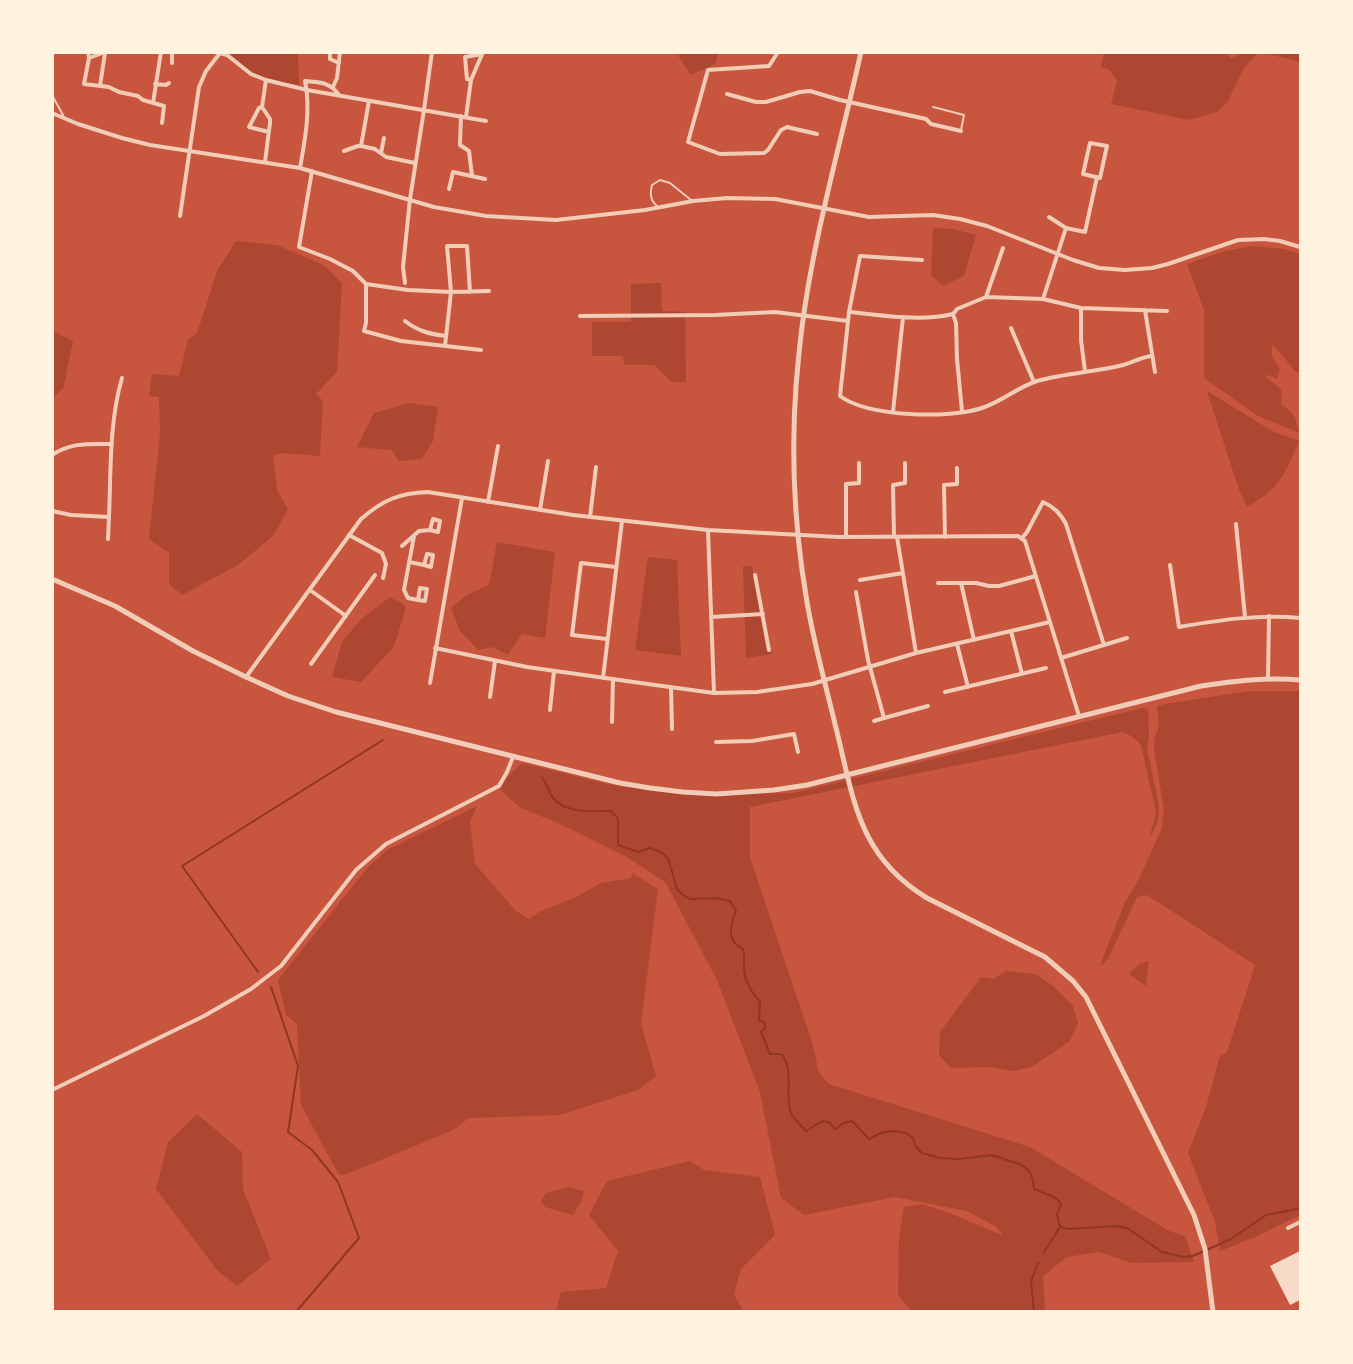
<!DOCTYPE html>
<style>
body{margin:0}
#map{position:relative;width:1353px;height:1364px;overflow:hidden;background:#c8553d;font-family:"Fira Sans Condensed",sans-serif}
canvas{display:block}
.frame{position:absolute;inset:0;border:54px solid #fff3e0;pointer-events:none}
</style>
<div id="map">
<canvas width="1353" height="1364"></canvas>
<div class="frame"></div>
</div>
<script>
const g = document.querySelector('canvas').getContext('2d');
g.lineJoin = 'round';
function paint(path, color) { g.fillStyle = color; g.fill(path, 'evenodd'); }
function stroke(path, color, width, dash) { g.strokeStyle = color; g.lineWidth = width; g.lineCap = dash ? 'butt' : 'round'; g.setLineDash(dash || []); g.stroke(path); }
paint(new Path2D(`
 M233,52L298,53L299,90L261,80L231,55Z
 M679,53V52L719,53L715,64L691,75L679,57Z
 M1104,53H1227L1231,59L1242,53H1257L1255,57L1250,61L1244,68L1227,103L1217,112L1189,120L1111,104L1117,81L1110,70L1101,67Z
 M1264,53H1300V62Z
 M933,228L953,229L976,235L964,276L943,286L931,276Z
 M236,241L277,245L323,265L342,283L337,372L316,394L323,401L320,456L281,453L273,456L277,490L288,509L273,536L238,565L182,595L169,584V553L149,539L160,434L159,397L149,396L152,374L179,376L188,340L197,333L217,271Z
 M1252,246L1284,249L1300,254V372H1296C1289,365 1280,350 1272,345V356L1280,370L1277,379L1269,375L1265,376L1282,390L1281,405C1292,411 1297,418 1298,430H1300V433L1258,416L1204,378V310L1187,264L1225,251Z
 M661,283L662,311L685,312L686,382H672L654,365H624L623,356H592V322H631V284Z
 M53,331L73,341L63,389L53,397Z
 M1207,391L1272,431L1299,441C1285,475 1279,489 1247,507L1238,487Z
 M409,403L438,407L433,441L422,459L399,461L391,450L357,447L374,413Z
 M497,542L555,552L545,638L522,634L508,655L492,647L478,650L460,631L451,608L465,596L489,585Z
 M648,557L677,560L681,656L635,650Z
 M743,566H752L767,652H772V654L746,658Z
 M390,597L406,606L397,638L392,649L361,682L332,677L342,642L360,620Z
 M1249,691H1300V1215L1255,1237L1220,1251L1215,1222L1188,1153L1206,1107L1220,1056L1227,1052L1255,965L1147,895L1137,897L1108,959L1104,964L1100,965L1125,902L1137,883L1162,828L1164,810L1154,749L1155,738L1159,725L1157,706L1165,704Z
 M1142,708L1148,709L1149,735L1147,748L1159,806L1158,821L1149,840L1156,812L1141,745L1133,737L1123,732L750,807V857L812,1042L819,1073L829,1084L1030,1147L1169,1231L1185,1236L1194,1262L1131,1263L1099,1252L1067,1257L1043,1276L1045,1311H911L898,1295L899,1238L904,1207L922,1204L952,1214L1004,1236L995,1226L967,1211L895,1197L804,1215L781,1198L760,1092L717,980L665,882L625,856L558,823L521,808L500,790L507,777L522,763L607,784L689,795L793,793Z
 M477,806L470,822L475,864L516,911L529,919L539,912L574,898L601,883L631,878L632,873L658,889L641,1024L656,1076L638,1090L560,1115L469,1118L453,1130L347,1174L339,1175L301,1105L297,1024L286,1015L278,980L368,867L387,850Z
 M1149,961L1146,986L1129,974L1139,964Z
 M1006,971L1036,974L1053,986L1073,1006L1078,1023L1070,1041L1032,1067L1013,1071L988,1067L951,1068L939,1055L940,1032L981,977L993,979Z
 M197,1114L242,1152L243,1189L271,1259L237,1286L217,1270L156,1189L168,1142Z
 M690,1161L704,1170L760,1177L775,1235L741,1269L734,1294L743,1311H556L561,1292L606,1288L618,1251L589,1215L607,1181Z
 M569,1187L584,1191L582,1200L573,1215L545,1207L541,1201L546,1193Z`), '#ae4732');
stroke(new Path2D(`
 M542,777C548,785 548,792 553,798C566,814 593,811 611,811L618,818V845L638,852L650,848L661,852L668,858L677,889L684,896L691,899L716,898L730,901L736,911C730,926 726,941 743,949C745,957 744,961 744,969C744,979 752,994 760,1001L759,1020L765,1023V1028L761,1032L770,1054H782C795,1076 784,1091 791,1113C793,1119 802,1126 806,1131L822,1121L829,1122L835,1129L844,1123L852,1121L869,1139L881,1133L893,1131L906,1133L913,1138L916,1147L922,1153L940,1158L958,1159L992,1155L1022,1165L1029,1171L1033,1180L1034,1189L1056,1198L1061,1204L1057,1214L1060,1227L1069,1229L1116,1226L1127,1228L1162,1252L1183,1257L1193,1256L1231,1239L1266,1215L1297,1209L1300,1207
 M258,972L182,866L383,740
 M271,987L298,1066L288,1132L312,1150L338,1182L359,1238L296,1312
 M1044,1252L1060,1227
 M1034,1312L1031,1281L1038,1263`), '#8f3625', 2);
paint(new Path2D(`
 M1300,1251V1300L1290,1305L1270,1266Z`), '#f7dbc8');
stroke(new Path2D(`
 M1296,1312L1300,1310`), '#fff3e0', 1);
stroke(new Path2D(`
 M52,95L64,117
 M933,107L964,115L961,130
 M657,206C650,200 650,194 652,185L660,180L670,183L691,200`), '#f1ccb7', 2);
stroke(new Path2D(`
 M88,52L89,58L84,84L109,87L119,92L138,96L143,100L164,106L162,123
 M330,52V59L339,63
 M778,52L769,66L708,70L688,142L720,154L764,153L768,150L781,130L787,127L817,134
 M89,58L105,52
 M172,63V52
 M471,80L467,79L465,57L482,54
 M155,84L166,85L169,83
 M100,86L105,53
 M333,87L337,78L340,52
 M727,94L756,102H766L800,92L810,91L840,100L926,119L931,124L961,131
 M153,103L161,52
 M262,107L259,108L249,127L269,132
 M52,113L78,124L122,138L150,145L300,168L434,207L486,216L556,220L645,210L693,201L727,198L775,199L869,217L933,215L960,219L987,226L1073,260L1099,268L1125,270L1152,268L1168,264L1238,240L1264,239L1280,241L1300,247
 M461,116L460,145L469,151L472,176
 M466,117L471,80L483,52
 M1090,143L1107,146L1100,178L1083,174Z
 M361,146L375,149L386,157L415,163
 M344,151L358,146H361L369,101
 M381,153L384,138
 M265,162L270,123V119L262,107L266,80
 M300,168C305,140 311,109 305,81C320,82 330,82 339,95
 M312,171L299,247L330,259L353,271L366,284L408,290L451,292L489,291
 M449,189L453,172L485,179
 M180,216L199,87L206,71L220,53L227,55L251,74L266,80L307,90L486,121
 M1049,217L1066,228
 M922,260L860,256L849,312L840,396C868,417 949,419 982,408C1001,402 1018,387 1037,381C1065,373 1095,372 1123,365C1133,362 1142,357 1152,356
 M405,283L403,267L410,199L424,110L432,52
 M366,284V323L364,331L401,341L481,350
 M986,297L1003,248
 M1043,299L1066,228L1085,232L1097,177
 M1081,308V340L1085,371
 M1145,310L1155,372
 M849,312C883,315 920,322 953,314
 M953,314L957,309L986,297L1043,299L1081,308L1167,311
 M953,314L956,323L957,359L962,411
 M580,316L715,315L775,312L848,321
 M405,321C418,331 429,334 446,336
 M1011,328L1034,382
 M445,346L451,292L447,246H467L470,292
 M893,412L903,317
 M52,455C71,442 90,444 112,444
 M488,502L498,446
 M540,510L548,461
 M52,511L71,515L109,517C111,471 109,423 122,378
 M590,517L596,467
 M433,519L440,521L438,532L430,530Z
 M1236,524L1245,617
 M708,530L714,693
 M349,535L382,553L386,564L383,578
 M414,536L404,590L408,598L418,600
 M846,537V484L859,483V463
 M894,537L893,485L905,483V463
 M897,537L916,653
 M945,537L944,485L957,484V468
 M1022,538L1027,532L1043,502C1054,507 1060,513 1066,524L1104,645
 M108,539L109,517
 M402,546L419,531L430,530
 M427,554L433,555L431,567L424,565Z
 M409,562L424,565
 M1170,565L1179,627C1220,620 1259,614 1300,618
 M755,575L769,650
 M860,580L903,573
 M938,583H976L989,586H999L1036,576
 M961,583L974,640
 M420,588L427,589L425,601L418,600Z
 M310,590L346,616
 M856,592L868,660L884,718L874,721
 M711,617L763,614
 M1011,631L1022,674
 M607,639L572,635L581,563L616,567
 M957,644L968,687
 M435,648L527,667L655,685L714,693L757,692L812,684L916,653L1050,622
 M1061,658L1127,638
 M311,664L375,575
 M246,677L361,519C383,500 399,493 428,492L573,515L708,530L839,537L1018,536L1025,541L1079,716
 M603,678L622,521
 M1268,679L1269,616
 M430,683L462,498
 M671,687L672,729
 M945,692L1046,668
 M490,697L495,661
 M550,710L554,671
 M884,718L928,706
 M612,722L613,679
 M716,742L752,741L794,734L798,752
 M52,1090L204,1016L251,989L281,966L356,870L386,844L499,786L507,772L513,757
 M1288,1228L1300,1222`), '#f1ccb7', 4);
stroke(new Path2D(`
 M861,52C839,151 809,252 799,353C790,435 793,521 807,602C814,644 826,686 836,728C854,800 858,856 927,898L1045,957L1073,981L1086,997L1194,1215L1205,1249L1213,1312
 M52,579L115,606L193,651L246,677L288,696L336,712L620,783L650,788L683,792L716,794L774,790L807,785L1201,686C1234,681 1267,677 1300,680`), '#f1ccb7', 5);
</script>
